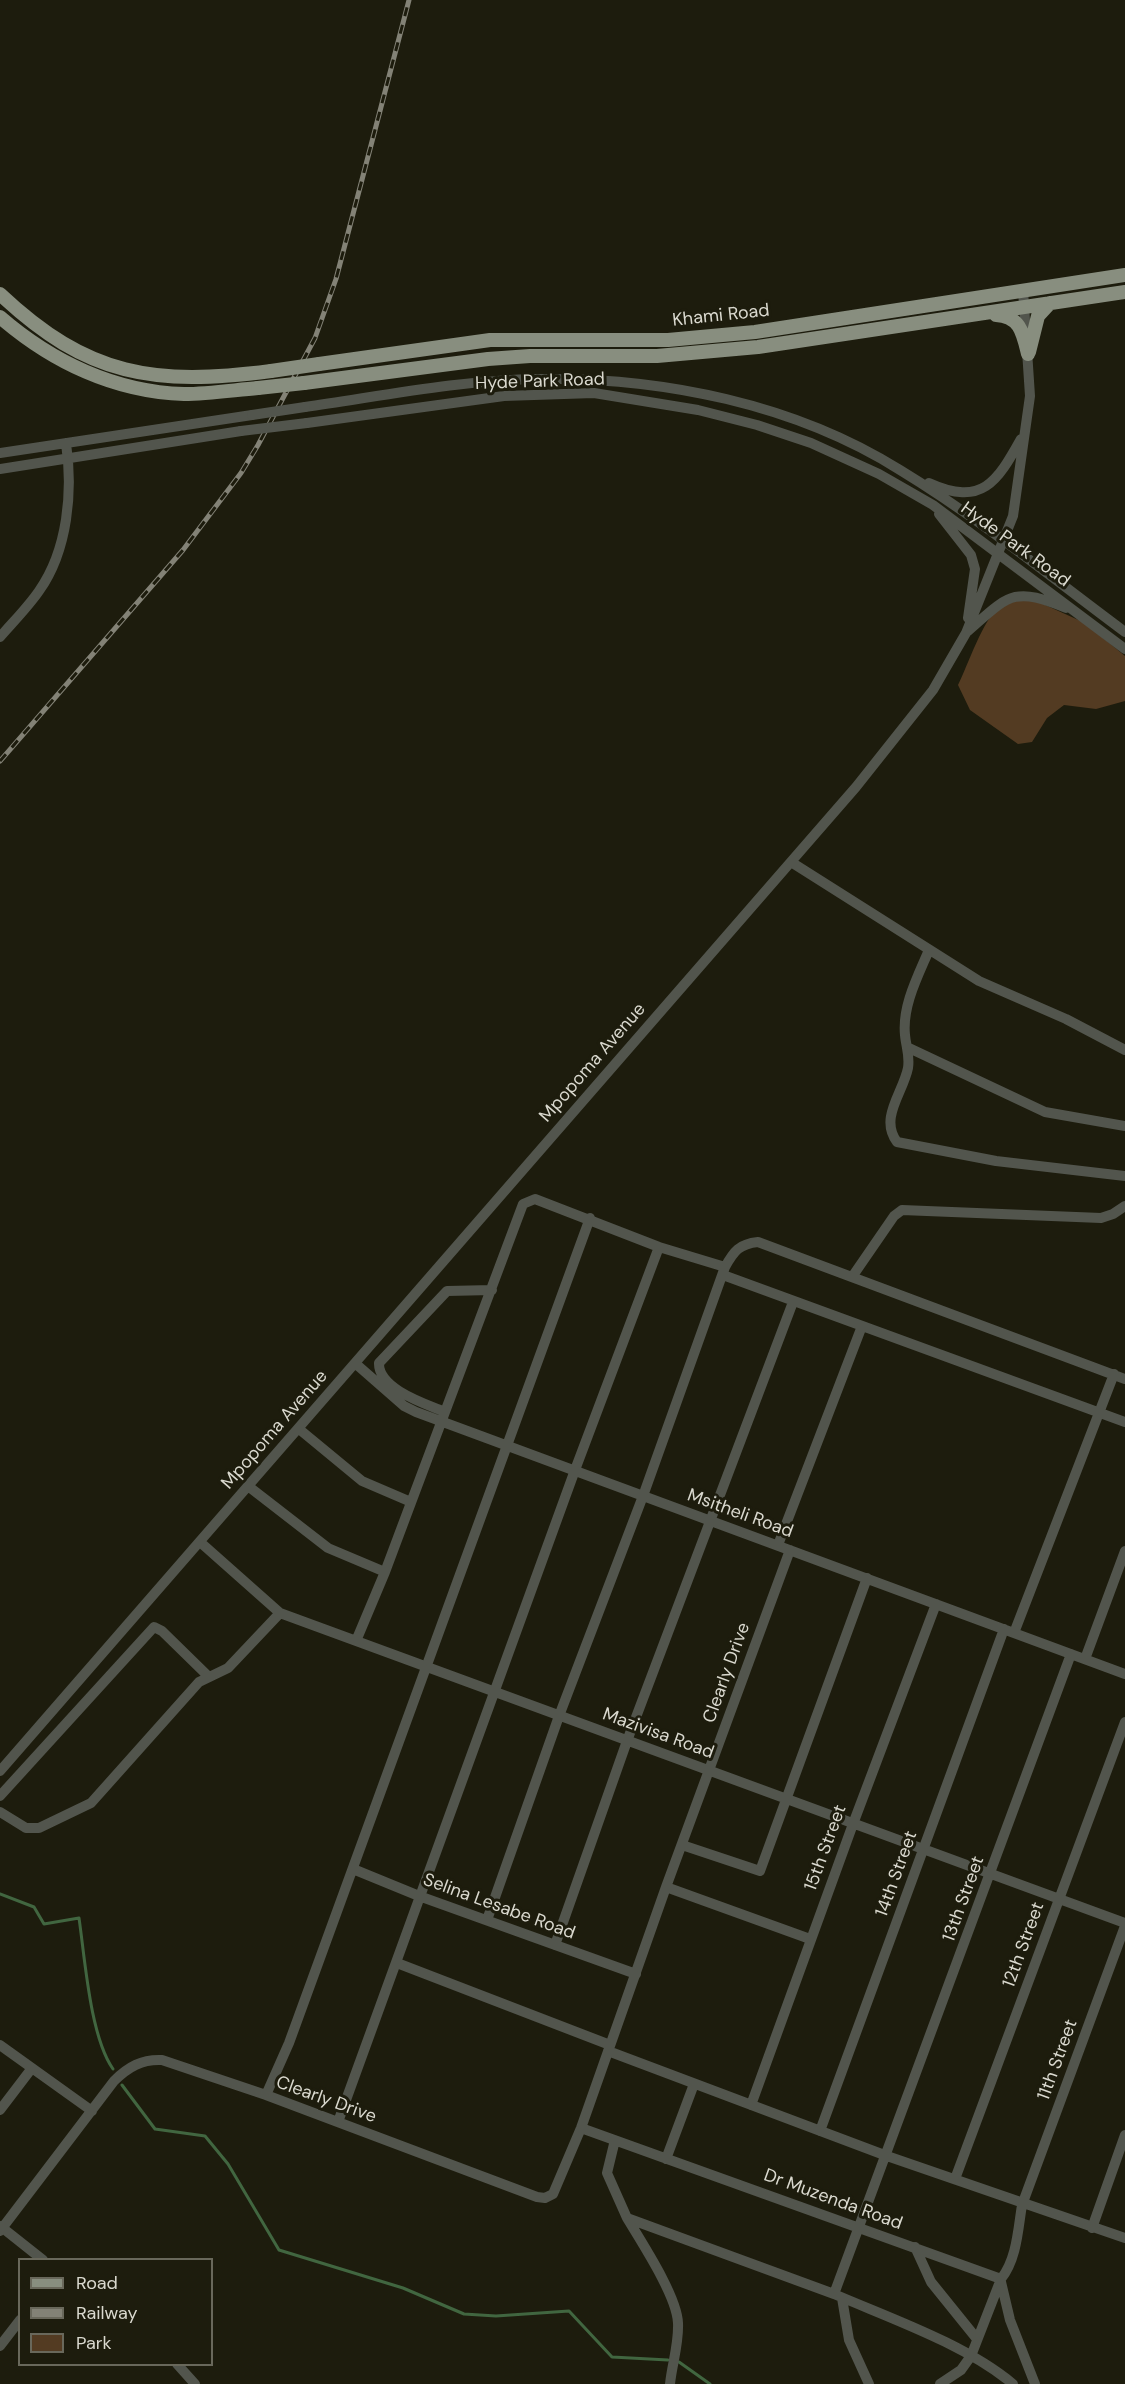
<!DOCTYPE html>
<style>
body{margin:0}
#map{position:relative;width:1125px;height:2384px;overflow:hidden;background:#1d1c0d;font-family:"DM Sans",sans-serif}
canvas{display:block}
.legend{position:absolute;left:18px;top:2258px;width:195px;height:108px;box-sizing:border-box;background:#1d1c0d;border:2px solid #69685b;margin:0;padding:8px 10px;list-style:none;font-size:18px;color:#dad9cf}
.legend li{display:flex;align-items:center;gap:12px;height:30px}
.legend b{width:30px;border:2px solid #69685b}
</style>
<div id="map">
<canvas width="1125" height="2384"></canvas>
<ul class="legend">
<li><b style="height:8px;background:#888e7f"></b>Road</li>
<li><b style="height:8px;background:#838276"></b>Railway</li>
<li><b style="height:16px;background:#533b22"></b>Park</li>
</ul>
</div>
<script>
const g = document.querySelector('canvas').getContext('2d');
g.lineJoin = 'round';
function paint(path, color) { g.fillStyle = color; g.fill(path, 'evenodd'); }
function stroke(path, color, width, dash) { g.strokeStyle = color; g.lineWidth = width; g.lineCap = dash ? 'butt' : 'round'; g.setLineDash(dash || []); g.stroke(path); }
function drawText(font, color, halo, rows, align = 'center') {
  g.font = font + ' "DM Sans",sans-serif'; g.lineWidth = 6; g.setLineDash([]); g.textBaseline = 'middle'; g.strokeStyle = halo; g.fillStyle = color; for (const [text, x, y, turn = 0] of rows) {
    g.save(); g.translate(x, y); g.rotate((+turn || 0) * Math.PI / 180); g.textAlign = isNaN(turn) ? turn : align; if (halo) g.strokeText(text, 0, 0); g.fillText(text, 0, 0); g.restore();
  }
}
paint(new Path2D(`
 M1032,599L1085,623L1125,656V701L1096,709L1064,705L1047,718L1032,742L1018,744L970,710L958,685C968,665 983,619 1000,606C1009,600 1021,600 1032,599Z`), '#533b22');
stroke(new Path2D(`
 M0,1894L34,1907L44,1924L79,1918C85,1959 90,2036 113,2069
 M122,2085L155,2129L205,2136L228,2164L279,2250L403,2288L464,2314L496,2316L569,2311L612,2357L668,2360
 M679,2362L710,2384`), '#416640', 3);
stroke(new Path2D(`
 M305,407C382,396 461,380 539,379C662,377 795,404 900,470C979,518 1051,577 1125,632
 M307,423L504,396L594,393L698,410L757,425L811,443L879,474L933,505L1125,649
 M0,453L252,415
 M0,469L241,431
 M929,483C982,507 997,482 1021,439
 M939,514L971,555L975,569L968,618
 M968,631C1009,595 1013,586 1066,608
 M0,637C13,622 28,607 39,591C68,550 73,491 66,443
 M791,862L979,981L1066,1019L1125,1050
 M929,950C918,976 902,1006 905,1035C906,1047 910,1055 908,1068C903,1093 879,1118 897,1142L996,1161L1125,1176
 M909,1048L1045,1112L1125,1126
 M723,1275L1125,1422
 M852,1277L894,1216L902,1210L1101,1218L1113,1214L1125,1206
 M356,1364L404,1406L416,1412L1125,1674
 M445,1412C426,1404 378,1389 379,1363L447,1291L492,1290
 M299,1429L362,1481L411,1502
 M248,1486L328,1548L385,1572
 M200,1542L280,1613L1125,1923
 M778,1545L862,1326
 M1014,1633L1114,1374
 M356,1641L385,1572L523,1204L535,1199L659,1247L725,1267
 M1085,1659L1125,1551
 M0,1771L856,787L933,690L966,633L1013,516L1030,396L1023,290
 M0,1796L154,1627L162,1631L208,1676
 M0,1812L26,1828H39L91,1803L199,1682L228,1668L280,1613
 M682,1845L760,1871L867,1578
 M353,1869L419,1896L636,1974
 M666,1887L810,1939
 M487,1920L559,1716L643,1496L725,1267C734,1251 739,1244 758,1242L1125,1379
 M555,1945L627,1741L793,1302
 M397,1963L610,2045
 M0,2045L92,2111
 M608,2051L887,2156L1125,2238
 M266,2095L289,2043L590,1218
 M751,2105L853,1824L936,1604
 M0,2110L32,2068
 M338,2122L575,1470L659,1247
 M581,2128L1001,2279C1017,2259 1018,2229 1022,2205L1125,1926
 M820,2131L1004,1629
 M615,2140L607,2173L627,2218L834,2294L1071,1654
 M666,2159L694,2084
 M955,2179L1125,1722
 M627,2218C642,2243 677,2296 678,2323C679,2344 672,2364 670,2384
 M0,2226L43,2260
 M1092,2228L1125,2135
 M0,2231L114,2081C128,2067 142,2059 162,2060L266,2095L537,2197L545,2198L553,2194L581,2128L666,1887L790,1550
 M915,2247L931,2282L977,2339
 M1001,2282L1010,2320L1035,2384
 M834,2294C892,2319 965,2344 1013,2384
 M842,2298L849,2340L869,2384
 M0,2346L20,2320
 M177,2364L195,2384
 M940,2384L961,2370L971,2356L1001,2279`), '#52554d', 10);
stroke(new Path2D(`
 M0,294C88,377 155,386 271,371
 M996,315C1020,316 1023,333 1028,354
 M0,317C52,362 115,392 184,394C209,394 234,390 258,388
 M1029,352L1038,316L1050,303
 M319,364L490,340H668L755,332L1125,275
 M304,383L488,359L530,356H657L758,347L1125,292`), '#888e7f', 14);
const rail = new Path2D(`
 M0,761L183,550L241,473L258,445L315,338L336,279L409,0`);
stroke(rail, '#838276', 5);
stroke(rail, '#1d1c0d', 3, [9]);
stroke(new Path2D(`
 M252,415L305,407
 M241,431L307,423`), '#52554d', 10);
stroke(new Path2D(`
 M271,371L319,364
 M258,388L304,383`), '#888e7f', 14);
drawText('18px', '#dad9cf', '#1d1c0d', [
 ["Khami Road",721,316,-6],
 ["Hyde Park Road",540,382,-2],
 ["Hyde Park Road",1015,545,36],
 ["Mpopoma Avenue",593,1063,-49],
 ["Mpopoma Avenue",275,1430,-49],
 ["Msitheli Road",740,1514,20],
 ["Clearly Drive",727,1673,-70],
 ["Mazivisa Road",658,1734,20],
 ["15th Street",826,1848,-70],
 ["14th Street",897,1874,-70],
 ["13th Street",964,1899,-70],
 ["Selina Lesabe Road",499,1907,20],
 ["12th Street",1024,1945,-70],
 ["11th Street",1058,2060,-70],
 ["Clearly Drive",326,2100,20],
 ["Dr Muzenda Road",833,2200,20]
]);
</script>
